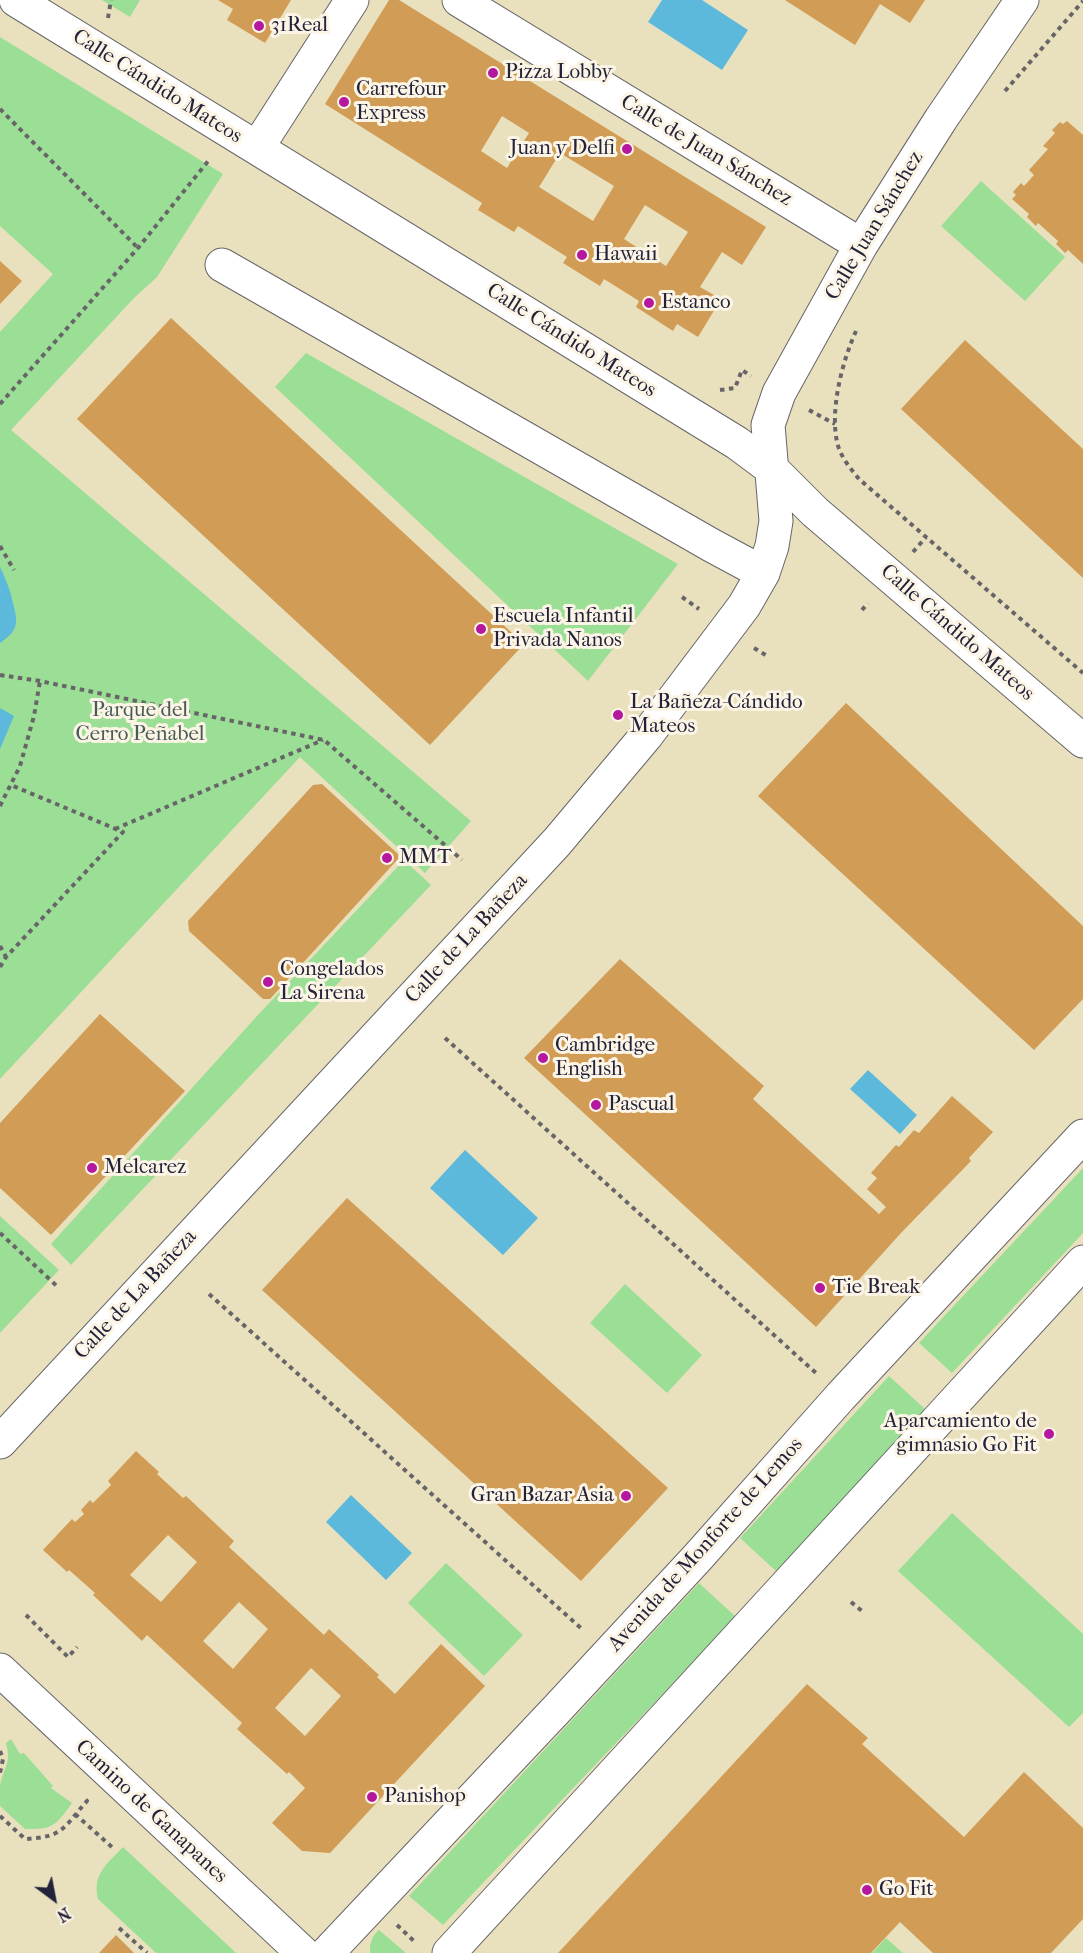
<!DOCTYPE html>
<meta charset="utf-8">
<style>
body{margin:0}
#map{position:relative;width:1083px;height:1953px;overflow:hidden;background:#e9e1be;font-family:"IM FELL French Canon",serif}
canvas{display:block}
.north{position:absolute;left:24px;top:1869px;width:60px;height:60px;-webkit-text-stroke:4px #fcf5e5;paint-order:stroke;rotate:148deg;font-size:16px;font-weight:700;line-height:24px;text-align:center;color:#22223b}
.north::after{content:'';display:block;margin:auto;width:21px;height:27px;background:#22223b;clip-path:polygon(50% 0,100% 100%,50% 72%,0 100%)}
</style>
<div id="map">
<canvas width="1083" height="1953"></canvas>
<div class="north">N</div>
</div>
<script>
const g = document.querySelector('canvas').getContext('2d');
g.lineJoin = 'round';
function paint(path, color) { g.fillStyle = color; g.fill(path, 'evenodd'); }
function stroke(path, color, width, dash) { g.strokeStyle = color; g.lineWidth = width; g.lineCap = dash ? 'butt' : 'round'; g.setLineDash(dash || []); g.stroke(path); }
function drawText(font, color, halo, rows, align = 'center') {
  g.font = font + ' "IM FELL French Canon",serif'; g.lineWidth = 6; g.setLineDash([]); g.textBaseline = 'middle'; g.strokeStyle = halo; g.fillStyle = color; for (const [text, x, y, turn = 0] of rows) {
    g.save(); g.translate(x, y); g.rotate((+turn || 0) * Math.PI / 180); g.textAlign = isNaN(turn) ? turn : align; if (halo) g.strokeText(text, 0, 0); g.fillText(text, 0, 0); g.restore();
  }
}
paint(new Path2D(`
 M102,0H140L130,17Z
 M0,37L223,174L157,277L134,298L11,430L471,821L425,873L300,757L0,1079V332L53,274L0,226Z
 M981,181L1065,257L1025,301L941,226Z
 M306,353L678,564L588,681L275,387Z
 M404,860L431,885L71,1265L51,1244L257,1016Z
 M1083,1168V1233L952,1373L919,1343Z
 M0,1216L59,1270L0,1333Z
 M625,1284L702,1355L667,1393L590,1323Z
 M889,1376L925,1409L777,1572L740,1538Z
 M952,1513L1083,1634V1713L1069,1727L898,1571Z
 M446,1563L523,1635L484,1676L408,1603Z
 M699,1583L736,1617L443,1925L409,1896Z
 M11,1739L20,1754L24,1753L53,1786L51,1788L72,1803C56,1825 53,1830 25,1829L0,1806C0,1799 0,1792 0,1786C3,1768 12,1764 6,1743Z
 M123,1847L236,1953H156L98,1899C92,1874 107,1864 123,1847Z
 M379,1930L406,1953H370C369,1944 372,1936 379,1930Z
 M886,1938L903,1953H872Z`), '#9bde95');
paint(new Path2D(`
 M662,0H702L748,30L722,70L648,22Z
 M0,567C6,579 10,590 13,603C18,623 19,630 0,643Z
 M0,708L14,716L0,749Z
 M868,1070L917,1115L900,1134L850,1089Z
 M465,1150L538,1218L503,1255L430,1188Z
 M351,1495L412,1553L386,1580L326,1522Z`), '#5db9db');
paint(new Path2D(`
 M218,0H291L265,43L227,20L233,9Z
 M389,0H399L766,227L742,265L722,252L700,287L721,299L698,337L677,324L673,331L636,307L639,301L604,279L600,286L563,263L567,257L518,226L514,232L478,210L482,203L325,104ZM502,116L529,133L507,168L481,151ZM560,153L614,186L593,221L539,187ZM645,205L688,232L666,266L624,239Z
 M785,0H925L910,23L880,4L855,45Z
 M1067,121L1083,135V264L1068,250L1065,253L1056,244L1058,241L1038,223L1036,226L1027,217L1029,214L1012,199L1016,195L1013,192L1021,183L1024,186L1034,175L1029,170L1048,149L1043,146L1055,133L1052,130L1060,122L1063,124Z
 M0,261L22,281L0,304Z
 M171,318L524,644L430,745L77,419Z
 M965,340L1083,449V578L901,409Z
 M846,703L1083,926V999L1034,1050L758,796Z
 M322,784L398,854V859L270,999H263L189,931L188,921L313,785Z
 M620,959L764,1086L753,1099L879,1214L886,1207L867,1189L877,1178L871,1173L896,1145L899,1147L914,1130L919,1133L952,1096L993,1132L969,1158L971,1161L901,1233L816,1327L524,1058Z
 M100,1014L185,1091L51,1235L0,1188V1123Z
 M347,1198L668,1488L581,1581L262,1290Z
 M136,1451L159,1472L157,1474L183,1498L186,1496L234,1541L229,1547L324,1635L329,1629L379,1675L377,1677L395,1694L441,1644L485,1686L330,1853L302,1851L272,1823L305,1788L289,1772L287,1774L237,1729L242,1723L147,1635L142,1641L93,1595L95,1593L69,1570L67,1572L43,1550L72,1519L75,1522L84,1514L81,1510L90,1500L93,1503L111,1485L108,1481ZM168,1535L197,1562L161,1602L130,1575ZM239,1602L268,1629L233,1669L203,1641ZM311,1668L341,1696L305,1736L275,1708Z
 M807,1684L868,1738L862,1744L964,1837L1024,1772L1083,1828V1919L1051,1953H933L900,1922L871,1953H558Z
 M116,1935L134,1953H99Z`), '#d09c56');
const minor = new Path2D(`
 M16,0L737,443L772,469L815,512L1083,741
 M459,0L861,245
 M257,148L352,0
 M222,265L711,545L763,573
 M0,1442L557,842L646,736L744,606L763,573L772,546L776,521L768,425L779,393L861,245L941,119L1022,0
 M0,1670L303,1953
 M327,1953L557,1709L698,1557L841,1396L1083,1136
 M449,1953L1083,1262`);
stroke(minor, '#686569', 35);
stroke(new Path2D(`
 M108,18L111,0
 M1005,91L1083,1
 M0,109L138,248
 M856,331C842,362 830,409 837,442C840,456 850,468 859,479L1083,673
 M720,390L735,388L742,370L751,376
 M0,404L138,248L209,160
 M809,410L835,424
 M0,546L14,570
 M913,552L926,537
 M682,597L699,609
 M862,610L868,603
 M754,648L769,657
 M0,675L40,681L324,740L462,860
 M0,806L20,766L34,716L40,681
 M115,829L323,740
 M0,946L6,957
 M0,967L6,957L123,832L11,785
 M445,1038L816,1373
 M0,1233L59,1288
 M209,1294L583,1630
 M851,1602L862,1611
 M26,1615L68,1657L77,1647
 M0,1751L3,1759L0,1773
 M75,1814L113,1848
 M0,1816L25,1839C64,1837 63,1828 87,1801L85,1799
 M397,1925L416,1943
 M119,1928L147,1953`), '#686569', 4, [4.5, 4.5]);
stroke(minor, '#fff', 33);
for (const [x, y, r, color] of [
 [259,26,6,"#b5179e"],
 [493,73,6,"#b5179e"],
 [344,102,6,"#b5179e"],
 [627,149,6,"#b5179e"],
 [582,255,6,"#b5179e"],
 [649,303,6,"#b5179e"],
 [481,629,6,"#b5179e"],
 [618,715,6,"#b5179e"],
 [387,858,6,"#b5179e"],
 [268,982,6,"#b5179e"],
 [543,1058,6,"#b5179e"],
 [596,1105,6,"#b5179e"],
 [92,1168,6,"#b5179e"],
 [820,1288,6,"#b5179e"],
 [1049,1434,6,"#b5179e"],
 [626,1496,6,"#b5179e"],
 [372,1797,6,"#b5179e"],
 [867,1890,6,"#b5179e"]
]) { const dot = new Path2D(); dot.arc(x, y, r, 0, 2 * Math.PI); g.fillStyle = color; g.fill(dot); stroke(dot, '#fcf5e5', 2); }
drawText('21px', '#22223b', '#fcf5e5', [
 ["31Real",271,26],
 ["Pizza Lobby",505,73],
 ["Carrefour",356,90],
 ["Express",356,114],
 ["Juan y Delfi",615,149,"right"],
 ["Hawaii",594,255],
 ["Estanco",661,303],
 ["Escuela Infantil",493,617],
 ["Privada Nanos",493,641],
 ["La Bañeza-Cándido",630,703],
 ["Mateos",630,727],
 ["MMT",399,858],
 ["Congelados",280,970],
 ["La Sirena",280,994],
 ["Cambridge",555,1046],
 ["English",555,1070],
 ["Pascual",608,1105],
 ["Melcarez",104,1168],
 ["Tie Break",832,1288],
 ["Aparcamiento de",1037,1422,"right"],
 ["gimnasio Go Fit",1037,1446,"right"],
 ["Gran Bazar Asia",614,1496,"right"],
 ["Panishop",384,1797],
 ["Go Fit",879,1890]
], 'left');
drawText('21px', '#22223b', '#fcf5e5', [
 ["Calle Cándido Mateos",157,87,32],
 ["Calle de Juan Sánchez",706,151,31],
 ["Calle Juan Sánchez",875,226,-59],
 ["Calle Cándido Mateos",571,341,32],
 ["Calle Cándido Mateos",957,633,41],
 ["Calle de La Bañeza",467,939,-47],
 ["Calle de La Bañeza",136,1295,-47],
 ["Avenida de Monforte de Lemos",706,1545,-48],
 ["Camino de Ganapanes",151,1812,43]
]);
drawText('21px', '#465a56', '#fcf5e5', [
 ["Parque del",140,711],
 ["Cerro Peñabel",140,735]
]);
</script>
